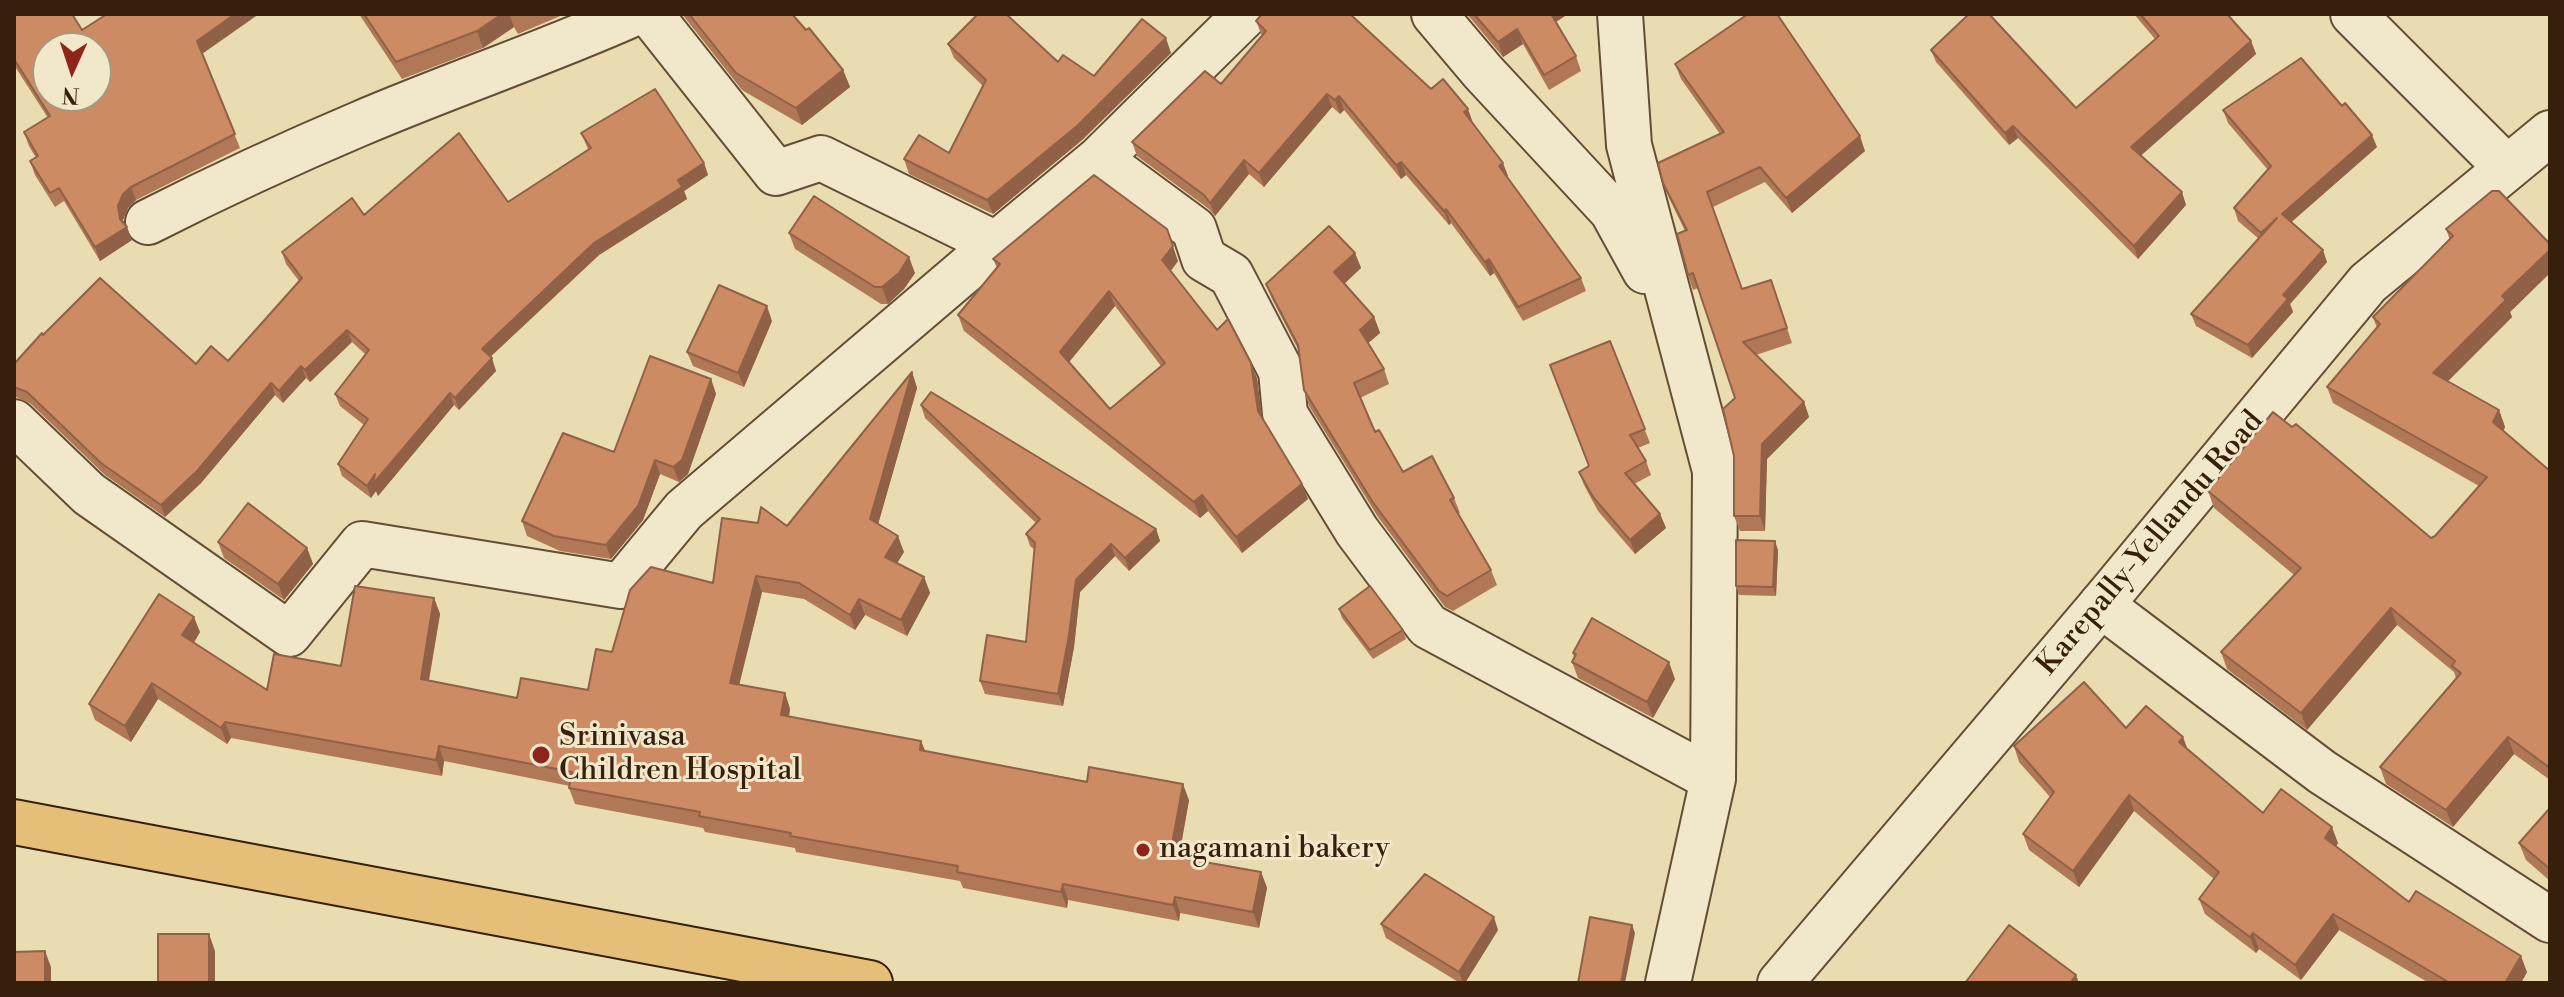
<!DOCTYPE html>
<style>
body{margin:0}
#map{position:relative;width:2564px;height:997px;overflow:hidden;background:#eadcb1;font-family:"Libre Bodoni",serif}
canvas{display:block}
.frame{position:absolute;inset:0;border:16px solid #361f0b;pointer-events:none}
.north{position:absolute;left:32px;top:32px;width:80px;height:80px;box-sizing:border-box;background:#f1e8cc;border:2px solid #a6987f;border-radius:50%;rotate:183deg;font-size:22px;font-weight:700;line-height:32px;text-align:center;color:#361f0b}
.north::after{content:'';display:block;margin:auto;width:28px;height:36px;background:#8f2418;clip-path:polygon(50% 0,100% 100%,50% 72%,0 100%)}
</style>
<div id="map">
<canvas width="2564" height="997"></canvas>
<div class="frame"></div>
<div class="north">N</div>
</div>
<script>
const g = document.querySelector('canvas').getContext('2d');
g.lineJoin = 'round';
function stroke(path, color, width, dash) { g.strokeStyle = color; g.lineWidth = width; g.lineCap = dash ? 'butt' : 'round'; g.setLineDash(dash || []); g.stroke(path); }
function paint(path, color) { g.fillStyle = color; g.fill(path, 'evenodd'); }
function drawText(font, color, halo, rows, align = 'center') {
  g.font = font + ' "Libre Bodoni",serif'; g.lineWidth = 6; g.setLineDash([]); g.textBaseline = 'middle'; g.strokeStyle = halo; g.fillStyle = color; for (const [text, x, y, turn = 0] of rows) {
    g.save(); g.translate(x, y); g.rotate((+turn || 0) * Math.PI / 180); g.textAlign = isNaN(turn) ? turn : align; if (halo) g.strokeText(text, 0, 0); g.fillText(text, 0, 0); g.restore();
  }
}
const minor = new Path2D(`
 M650,14L776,173L821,158L996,244
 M1434,14L1483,72L1612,211L1645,271
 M1620,14L1629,145L1715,471L1713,779
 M2353,14L2507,168
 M1099,159L1194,229L1204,259L1231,275L1281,371L1285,414L1357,531L1428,626L1713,779L1668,983
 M148,222C217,187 288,154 359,124C450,85 543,54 633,14
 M14,422L89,494L289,634L362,544L621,586L684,510L996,244L1099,159L1246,14
 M2101,605L2322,772L2550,920`);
const tertiary = new Path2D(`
 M1780,983L2101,605L2368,283L2550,133`);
const trunk = new Path2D(`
 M14,822L870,983`);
stroke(minor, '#634e34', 48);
stroke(tertiary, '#634e34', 48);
stroke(trunk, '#361f0b', 48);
stroke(minor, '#f1e8cc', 44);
stroke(tertiary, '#f1e8cc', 44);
stroke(trunk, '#e5be78', 44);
paint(new Path2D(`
 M14,14L82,30L202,54L240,148L136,200L128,208L123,220L132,240L100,261L64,201L55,207L35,175L30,161L36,158L29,146L24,132L48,118L14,65Z
 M359,14H565L518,34L514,27L483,48L402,79Z
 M682,14H792L806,30L843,70L850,87L802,125L742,90Z
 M1467,14H1568L1556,22L1576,56L1581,71L1549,90L1523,44L1503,57Z
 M2134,14H2227L2251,41L2256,54L2141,155L2186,205L2138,259L2018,138L2009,145L1936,62L1931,50L2076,108L2155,39Z
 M1256,21L1431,89L1473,123L1508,176L1507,177L1581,278L1586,291L1523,321L1494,273L1490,276L1451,223L1449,225L1406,175L1401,179L1344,110L1340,114L1332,107L1264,187L1249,174L1215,216L1209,209L1137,156L1132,142L1221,84L1262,36Z
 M948,44L1058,62L1094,76L1171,53L1082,140L993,214L909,174L904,159L949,153L983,86L954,58Z
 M1675,64L1865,151L1792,213L1765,182L1713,207L1742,289L1776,295L1792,343L1756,355L1804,402L1809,417L1767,459L1765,531H1740L1734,516L1735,398L1698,288L1693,290L1688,275L1685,231L1669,198L1663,183L1720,134L1681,79Z
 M2223,110L2377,147L2291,222L2327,262L2290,304L2293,312L2252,358L2196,326L2191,314L2259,239L2238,221L2234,208L2268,170L2228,123Z
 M581,133L704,163L708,175L684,191L687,199L599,255L490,357L496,371L459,410L454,405L378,496L376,491L371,498L342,476L338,464L364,425L340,406L335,394L365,354L352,342L310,382L306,378L283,403L275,395L201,483L165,517L105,475L31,404L14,396V364L43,335L196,364L228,361L299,281L286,264L282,252L364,215L508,202L588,149Z
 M2446,229L2550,244V273L2510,312L2512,317L2448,381L2499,410L2505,427L2503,431L2550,471V780L2514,754L2453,827L2386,784L2380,767L2456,678L2454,672L2397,625L2307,730L2227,669L2221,652L2294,575L2214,508L2208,491L2431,538L2435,536L2479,486L2333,403L2327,387L2377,328L2373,317L2450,240Z
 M789,233L915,273L904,289L888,304H881L795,249Z
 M1355,253L1361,268L1344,283L1374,317L1380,333L1368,343L1384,369L1389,384L1360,398L1375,432L1403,472L1454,498L1460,513L1458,514L1491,570L1497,585L1453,611L1445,607L1378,517L1309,406L1304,390L1299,351L1272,299L1266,284Z
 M993,259L1178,261L1171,271L1257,378L1262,418L1308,499L1242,553L1208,511L1200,518L964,331L958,315L997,268ZM1115,306L1161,366L1110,409L1069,362Z
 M772,321L744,387L693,366L687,352Z
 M1610,341L1650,443L1638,448L1646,461L1651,475L1634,484L1660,514L1666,528L1635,554L1598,511L1584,485L1579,472L1589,466Z
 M912,372L917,388L878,524L904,552L897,563L924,577L930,593L907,636L865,615L855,630L804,599L762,592L739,684L785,693L790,709L789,717L921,741L925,751L1189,800L1180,852L1186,859L1261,872L1267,888L1259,928L1180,913L1179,921L1068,900L1067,908L963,888L960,881L796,852L795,848L705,832L703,828L575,804L569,788L570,786L444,761L442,776L231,738L227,744L158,699L131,742L95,720L89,704L200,632L194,643L267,690L341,666L434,598L440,614L429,681L517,698L588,690L612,652L713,583L758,523L787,526Z
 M711,379L716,394L688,474L679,482L660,474L643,520L611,559L560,551L527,536L522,521Z
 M921,405L1156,529L1160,541L1129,571L1115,556L1080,592L1074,647L1063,706L985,694L980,681L1026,642L1035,550L1030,546L1026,534L1036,523L925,418Z
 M218,542L307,548L313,564L284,600L224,558Z
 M1778,550L1776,596L1739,595L1736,586Z
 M1339,609L1403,630L1406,639L1373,659L1342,618Z
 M1573,653L1675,679L1653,718L1578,678L1572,662L1574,657Z
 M2014,746L2188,749L2263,813L2338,843L2336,846L2409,902L2527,972L2521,983H2429L2339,930L2301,980L2259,949L2256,953L2205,914L2199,899L2214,879L2134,811L2079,887L2029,850L2023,834L2050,797L2019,762Z
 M2550,808V881L2526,860L2519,843Z
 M1381,924L1498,930L1465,983H1460L1386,938Z`), '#b07856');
paint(new Path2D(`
 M235,14H259L202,54L197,41Z
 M502,14H509L514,27L483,48L477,31Z
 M1550,14H1568L1554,23Z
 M1517,29L1523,44L1503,57L1498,42Z
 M1166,38L1171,53L1082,140L993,214L987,200Z
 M2251,41L2256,54L2136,160L2131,147Z
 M843,70L850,87L802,125L796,108Z
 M1327,94L1332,107L1264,187L1259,173Z
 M1339,96L1344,110L1340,114L1335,100Z
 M1468,109L1473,123L1469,126L1464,112Z
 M2013,126L2018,138L2009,145L2005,133Z
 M2372,135L2377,147L2287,226L2282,214Z
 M1860,136L1865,151L1792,213L1786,198Z
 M1244,160L1249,174L1215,216L1210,203Z
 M1401,162L1406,175L1401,179L1396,165Z
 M704,163L708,175L684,191L687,199L599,255L486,361L482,349L594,243L678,180Z
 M1503,163L1508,176L1504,180L1499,166Z
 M131,187L136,200L128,208L123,220L125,228L127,227L132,240L100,261L95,247L118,206L123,194Z
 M2182,192L2186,205L2138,259L2134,246Z
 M1446,209L1451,223L1449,225L1444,211Z
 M1167,229L1178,261L1167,275L1162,260Z
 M2323,250L2327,262L2290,304L2293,312L2252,358L2248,345L2283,295Z
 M2550,250V273L2510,312L2512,317L2439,390L2433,373L2502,296Z
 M1355,253L1361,268L1340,288L1334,272Z
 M909,257L915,273L904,289L888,304L882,287Z
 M1489,259L1494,273L1490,276L1485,262Z
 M1109,291L1115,306L1065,367L1060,352Z
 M767,306L772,321L744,387L738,373Z
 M1374,317L1380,333L1365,346L1360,330Z
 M347,330L352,342L310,382L305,370Z
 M492,358L496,371L459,410L455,398Z
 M1251,363L1257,378L1263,426L1258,411Z
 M301,366L306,378L283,403L279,391Z
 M912,372L917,388L875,535L870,519Z
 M711,379L716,394L688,474L679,482L673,467Z
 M271,383L275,395L201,483L165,517L161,505Z
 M450,393L454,405L378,496L376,491L371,498L367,486L375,474Z
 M1804,402L1809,417L1767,459L1765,531L1760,516L1762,444Z
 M2499,410L2505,427L2499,439L2493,422Z
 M655,460L660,474L643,520L611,559L606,545Z
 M1302,484L1308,499L1242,553L1236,537Z
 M1202,495L1208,511L1200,518L1194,502Z
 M1660,514L1666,528L1635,554L1630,540Z
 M1156,529L1160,541L1129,571L1125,558Z
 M898,536L904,552L891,573L885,557Z
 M1775,541L1778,550L1776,596L1773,587Z
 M1111,544L1115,556L1080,592L1074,647L1063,706L1058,694L1076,580Z
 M307,548L313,564L284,600L278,584Z
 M756,576L762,592L736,698L730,683Z
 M924,577L930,593L907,636L901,620Z
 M434,598L440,614L426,695L421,679Z
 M859,599L865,615L855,630L850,615Z
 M2391,608L2397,625L2307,730L2301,713Z
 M194,617L200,632L188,651L182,635Z
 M1669,662L1675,679L1653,718L1647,702Z
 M152,683L158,699L131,742L125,726Z
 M785,693L790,709L786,731L781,715Z
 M225,722L231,738L227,744L221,728Z
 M2183,737L2189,753L2179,742Z
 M2508,737L2514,754L2453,827L2446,810Z
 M921,741L927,756L920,750Z
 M439,746L444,761L442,776L436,760Z
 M1183,784L1189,800L1177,866L1171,850Z
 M2129,795L2134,811L2079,887L2073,871Z
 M2332,827L2338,843L2331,854L2325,838Z
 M1261,872L1267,888L1259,928L1253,912Z
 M1063,884L1068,900L1067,908L1061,892Z
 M1175,897L1180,913L1179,921L1173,905Z
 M2333,914L2339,930L2301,980L2295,965Z
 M1494,917L1498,930L1465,983H1463L1459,972Z
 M1632,925L1635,933L1625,983H1621Z
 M2253,933L2259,949L2256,953L2250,937Z
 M209,934L215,951V983H209Z
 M45,951L51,967V983H45Z
 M2521,956L2527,972L2521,983H2505Z
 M2076,975L2079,983H2070Z`), '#906146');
const building = new Path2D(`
 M14,14H72L82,30L107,14H235L197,41L235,134L131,187L123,194L118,206L120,219L127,227L95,247L59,188L50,193L30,161L38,156L24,132L50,116L14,59ZM48,48H96V96H48Z
 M364,14H502L477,31L396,62Z
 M689,14H792L806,30L809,28L843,70L796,108L736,73Z
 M978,14H1006L1058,62L1063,55L1094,76L1142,19L1166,38L1077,126L987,200L904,159L919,135L949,153L986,80L948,44Z
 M1262,14H1350L1431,89L1443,79L1468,109L1464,112L1503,163L1499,166L1581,278L1518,307L1489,259L1485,262L1446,209L1444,211L1401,162L1396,165L1339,96L1335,100L1327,94L1259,173L1244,160L1210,203L1204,195L1132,142L1205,71L1221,84L1266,31L1256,21Z
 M1474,14H1551L1576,56L1544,75L1517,29L1498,42Z
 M1748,14H1777L1860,136L1786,198L1760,167L1707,192L1742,289L1771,280L1787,328L1743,342L1804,402L1762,444L1760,516H1734V456L1723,409L1735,398L1693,273L1688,275L1677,234L1687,230L1663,183L1658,163L1724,132L1675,64Z
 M1969,14H1989L2076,108L2159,36L2140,14H2227L2251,41L2131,147L2182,192L2134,246L2013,126L2005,133L1931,50Z
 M2301,58L2342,106L2345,103L2372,135L2282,214L2323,250L2283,295L2288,299L2248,345L2191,314L2277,218L2261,233L2234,208L2271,166L2223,110Z
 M655,89L704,163L678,180L682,187L594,243L482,349L492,358L455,398L450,393L373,484L375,474L367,486L338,464L368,419L335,394L369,350L347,330L305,370L301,366L279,391L271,383L197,471L161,505L101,463L27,392L14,387V364L42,333L43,335L100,278L196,364L211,346L228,361L302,278L282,252L352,198L364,215L459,133L508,202L591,148L581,133Z
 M1094,175L1167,229L1173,246L1162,260L1217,330L1228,319L1251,363L1258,411L1302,484L1236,537L1202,495L1194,502L958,315L1000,264L993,259ZM1109,291L1165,363L1110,409L1060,352Z
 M2492,191H2499L2550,244V250L2502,296L2506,300L2433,373L2499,410L2493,422L2550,471V768L2508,737L2446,810L2380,767L2461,673L2452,666L2455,661L2391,608L2301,713L2221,652L2301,568L2208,491L2273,412L2292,427L2296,424L2431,538L2435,536L2487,477L2327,387L2380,324L2373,317L2453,236L2446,229Z
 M814,196L909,257L899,273L882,287H875L789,233Z
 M1329,226L1355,253L1334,272L1374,317L1360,330L1384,369L1354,383L1375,432L1379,430L1403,472L1432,456L1454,498L1450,500L1491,570L1447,596L1439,591L1372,501L1304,390L1298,345L1266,284Z
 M719,285L767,306L738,373L687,352Z
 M1610,341L1645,429L1630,435L1646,461L1625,473L1660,514L1630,540L1593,497L1579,472L1589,466L1550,365Z
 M650,356L711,379L682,460L673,467L655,460L638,506L606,545L554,536L522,521L563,433L614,452Z
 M912,372L870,519L898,536L885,557L924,577L901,620L859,599L850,615L799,583L756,576L730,683L785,693L781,715L921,741L920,750L1087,782L1089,767L1183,784L1171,850L1183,852L1182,858L1261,872L1253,912L1175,897L1173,905L1063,884L1061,892L957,872L958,866L790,836L791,833L699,816L700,812L569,788L572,772L439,746L436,760L225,722L221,728L152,683L125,726L89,704L159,594L194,617L182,635L267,690L274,654L341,666L355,586L434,598L421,679L517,698L521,678L588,690L596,649L612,652L630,590L651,567L713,583L722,518L758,523L761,507L787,526Z
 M931,392L1156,529L1125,558L1111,544L1076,580L1069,635L1058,694L980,681L987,635L1026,642L1035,543L1026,534L1040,519L921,405Z
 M248,503L307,548L278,584L218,542Z
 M1736,540L1775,541L1773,587L1736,586Z
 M1370,586L1403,630L1370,650L1339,609Z
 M1592,618L1669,662L1647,702L1572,662L1576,654L1573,653Z
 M2084,682L2126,728L2146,706L2183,737L2179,742L2263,813L2281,789L2332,827L2325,838L2409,902L2416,891L2521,956L2505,983H2450L2333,914L2295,965L2253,933L2250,937L2199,899L2219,872L2129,795L2073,871L2023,834L2054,792L2014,746Z
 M2550,808V869L2519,843Z
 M1425,874L1494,917L1459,972L1381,924Z
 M1590,917L1632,925L1621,983H1578Z
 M2009,925L2076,975L2070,983H1965Z
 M158,934H209V983L158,982Z
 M45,951V983H14V952Z`);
paint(building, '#cd8b64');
stroke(building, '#906146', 2);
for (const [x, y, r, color] of [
 [541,755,10,"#8f2418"],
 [1143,850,8,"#8f2418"]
]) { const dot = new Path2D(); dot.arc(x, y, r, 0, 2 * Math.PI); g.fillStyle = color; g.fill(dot); stroke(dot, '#f1e8cc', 3); }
drawText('30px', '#361f0b', '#f1e8cc', [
 ["Karepally-Yellandu Road",2151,544,-50]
]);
drawText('30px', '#361f0b', '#f1e8cc', [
 ["Srinivasa",559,738],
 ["Children Hospital",559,772],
 ["nagamani bakery",1159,850]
], 'left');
</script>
